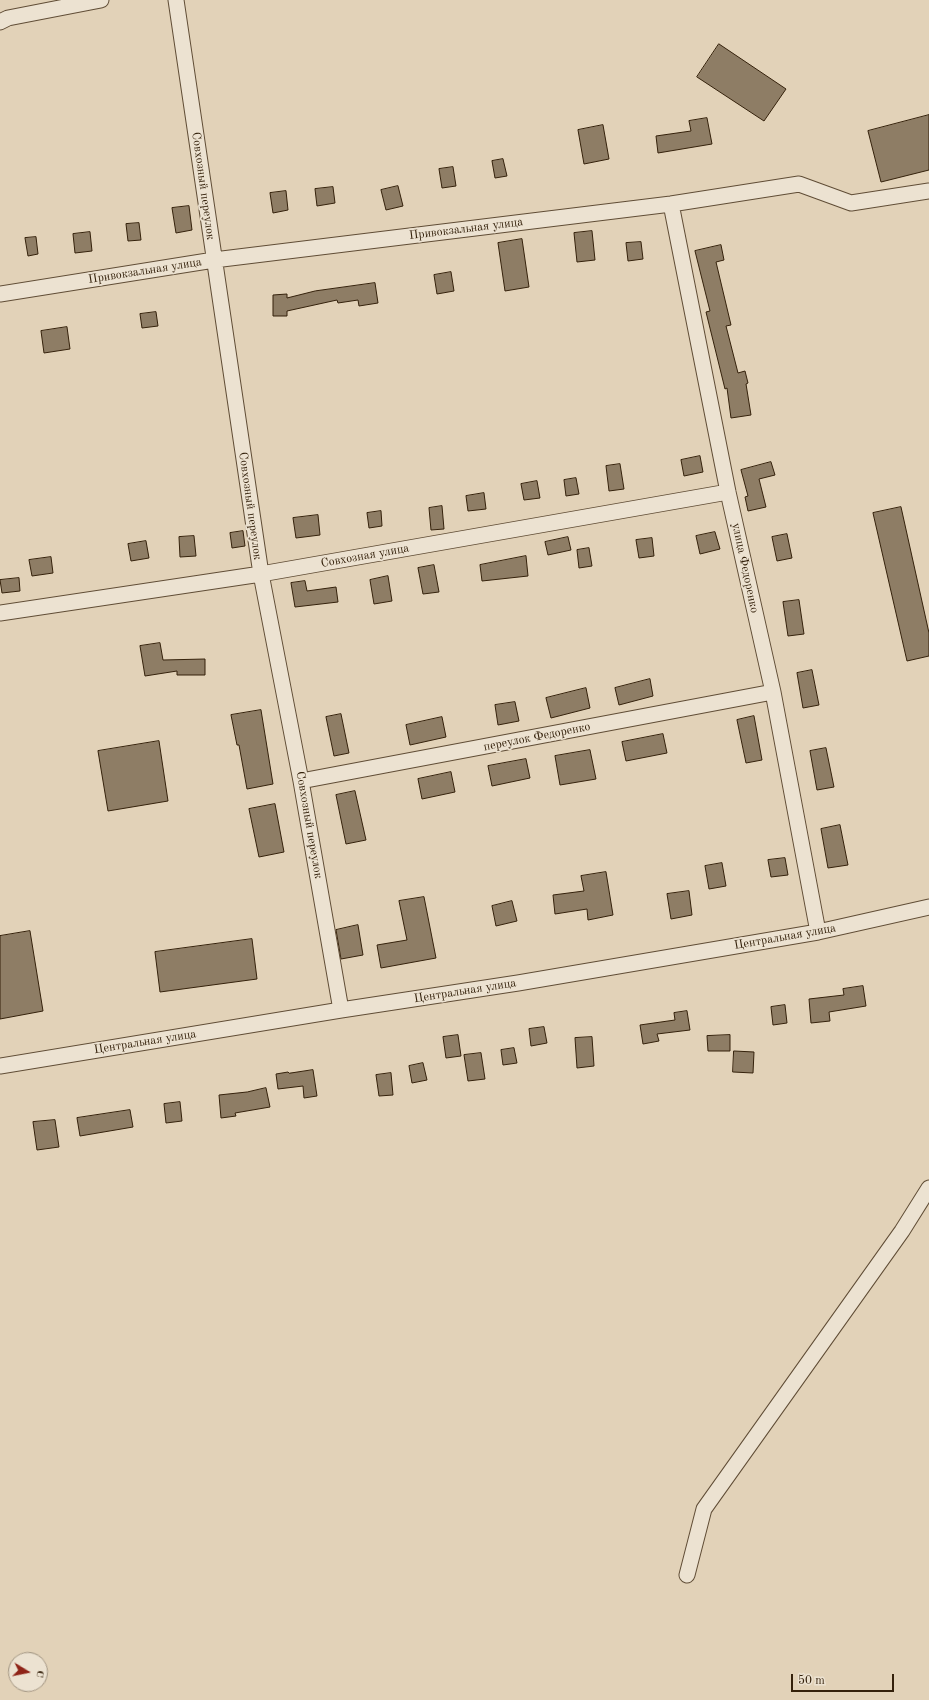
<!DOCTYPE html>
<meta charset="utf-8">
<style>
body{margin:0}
#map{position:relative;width:929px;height:1700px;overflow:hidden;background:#e2d2b8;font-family:"Old Standard TT",serif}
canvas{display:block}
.north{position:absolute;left:8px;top:1652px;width:40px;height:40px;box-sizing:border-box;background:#ece2d1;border:1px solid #a29582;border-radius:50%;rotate:100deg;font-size:11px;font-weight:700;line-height:16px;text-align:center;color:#34210b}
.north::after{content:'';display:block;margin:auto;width:14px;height:18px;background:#8f2418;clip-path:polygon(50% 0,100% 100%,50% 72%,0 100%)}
.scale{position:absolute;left:791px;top:1674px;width:103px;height:18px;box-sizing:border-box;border:2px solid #34210b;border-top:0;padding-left:5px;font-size:12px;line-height:14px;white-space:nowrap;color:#34210b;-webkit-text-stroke:3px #ece2d1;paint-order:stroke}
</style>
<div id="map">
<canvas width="929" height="1700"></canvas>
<div class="north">С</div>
<div class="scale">50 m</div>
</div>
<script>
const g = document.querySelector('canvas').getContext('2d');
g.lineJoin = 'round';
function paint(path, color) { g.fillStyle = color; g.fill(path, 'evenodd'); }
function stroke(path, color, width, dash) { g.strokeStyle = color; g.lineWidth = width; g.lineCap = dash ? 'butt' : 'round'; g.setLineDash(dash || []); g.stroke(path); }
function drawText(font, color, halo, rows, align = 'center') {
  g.font = font + ' "Old Standard TT",serif'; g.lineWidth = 3.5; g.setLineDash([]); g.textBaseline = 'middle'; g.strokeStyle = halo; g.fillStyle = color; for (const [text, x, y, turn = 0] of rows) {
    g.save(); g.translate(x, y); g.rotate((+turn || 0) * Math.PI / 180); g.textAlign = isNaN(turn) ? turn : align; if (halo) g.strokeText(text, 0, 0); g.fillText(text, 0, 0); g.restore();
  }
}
const building = new Path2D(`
 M719,44L786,89L764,121L697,77Z
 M929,115V170L881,182L868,131Z
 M707,118L712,144L658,153L656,136L691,131L689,121Z
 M603,125L609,159L584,164L578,130Z
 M503,159L507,176L495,178L492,161Z
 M453,167L456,186L442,188L439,169Z
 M398,186L403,206L386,210L381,190Z
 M333,187L335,203L317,206L315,189Z
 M286,191L288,210L273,213L270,193Z
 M189,206L192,230L176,233L172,208Z
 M139,223L141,240L128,241L126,224Z
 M592,231L595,260L577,262L574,233Z
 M90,232L92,251L75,253L73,234Z
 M36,237L38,254L28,256L25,238Z
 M522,239L529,287L505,291L498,243Z
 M641,242L643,259L628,261L626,243Z
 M721,245L724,260L716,262L731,325L726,326L738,373L745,371L748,383L746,384L751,415L731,418L727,388L725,389L706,312L710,311L695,251Z
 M451,272L454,291L437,294L434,275Z
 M375,283L378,303L359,306L358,300L338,303L337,300L287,311V316H273V295L287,294V298L315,291Z
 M156,312L158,326L142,328L140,314Z
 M67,327L70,349L44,353L41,331Z
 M700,456L703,472L684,476L681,460Z
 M771,462L775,475L759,479L766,507L748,511L745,497L748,496L741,470Z
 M620,464L624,489L609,491L606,466Z
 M576,478L579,494L566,496L564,480Z
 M537,481L540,498L524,500L521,484Z
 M484,493L486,509L468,511L466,496Z
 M442,506L444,529L431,530L429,508Z
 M901,507L929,633V656L907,661L873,513Z
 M381,511L382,526L369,528L367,513Z
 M318,515L320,535L296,538L293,518Z
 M243,531L245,546L232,548L230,533Z
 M715,532L720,549L700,554L696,536Z
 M787,534L792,558L777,561L772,537Z
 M194,536L196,556L180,557L179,537Z
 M568,537L571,550L548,555L545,542Z
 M652,538L654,556L639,558L636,540Z
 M146,541L149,558L131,561L128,544Z
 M589,548L592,566L579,568L577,550Z
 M526,556L528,576L482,581L480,565Z
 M51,557L53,573L32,576L29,560Z
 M434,565L439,592L423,594L418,568Z
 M388,576L392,601L374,604L370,580Z
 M19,578L20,591L2,593L0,580Z
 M305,581L307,591L336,587L338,602L295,607L291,583Z
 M799,600L804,634L788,636L783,602Z
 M160,643L163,660L205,659V675H177V671L145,676L140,646Z
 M812,670L819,705L803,708L797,673Z
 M650,679L653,696L619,705L615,688Z
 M586,688L590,708L551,718L546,698Z
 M515,702L519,721L498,725L495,705Z
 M261,710L273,784L247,789L239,745H237L231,715Z
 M341,714L349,753L334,756L326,717Z
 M754,716L762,760L746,763L737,720Z
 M442,717L446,737L410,745L406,725Z
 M663,734L667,753L626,761L622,742Z
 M159,741L168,801L108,811L98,751Z
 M826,748L834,787L817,790L810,751Z
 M590,750L596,779L560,785L555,756Z
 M526,759L530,778L492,786L488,766Z
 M451,772L455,792L422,799L418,779Z
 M355,791L366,840L346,844L336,795Z
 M275,804L284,852L259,857L249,809Z
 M840,825L848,865L828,868L821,829Z
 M785,858L788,875L771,877L768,860Z
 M722,863L726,886L709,889L705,866Z
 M606,872L613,915L588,920L587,909L555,914L553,895L584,891L581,876Z
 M689,891L692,915L671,919L667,894Z
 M424,897L436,958L381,968L377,945L407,940L399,901Z
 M512,901L517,921L496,926L492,906Z
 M358,925L363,955L341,959L336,930Z
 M30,931L43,1011L0,1019V936Z
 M252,939L257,979L160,992L155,952Z
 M863,986L866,1006L829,1012L830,1021L811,1023L809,999L844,995L843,989Z
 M785,1005L787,1023L773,1025L771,1007Z
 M687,1011L690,1030L657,1034L659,1041L643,1044L640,1025L675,1020L674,1013Z
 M544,1027L547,1043L531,1046L529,1029Z
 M458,1035L461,1056L446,1058L443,1037Z
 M730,1035V1051H708L707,1036Z
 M592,1037L594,1066L577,1068L575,1038Z
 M514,1048L517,1063L503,1065L501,1050Z
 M734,1051L754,1052L753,1073L733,1072Z
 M481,1053L485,1079L468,1081L464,1055Z
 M423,1063L427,1080L412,1083L409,1066Z
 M313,1070L317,1096L304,1098L303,1086L278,1089L276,1074L288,1072L289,1073Z
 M391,1073L393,1095L379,1096L376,1075Z
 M266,1088L270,1107L235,1113L236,1116L221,1118L219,1095L247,1092Z
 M180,1102L182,1121L166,1123L164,1104Z
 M130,1110L133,1127L80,1136L77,1118Z
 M55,1120L59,1147L37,1150L33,1122Z`);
paint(building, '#8e7d65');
stroke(building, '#34210b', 1);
const minor = new Path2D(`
 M176,0L261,574L301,781L341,1010
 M0,22L8,18L101,0
 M671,204L728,492L773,692L818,932
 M0,294L214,260L671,204L799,184L851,203L929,191
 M0,613L261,574L728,492
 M301,781L773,692
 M0,1066L341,1010L518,983L818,932L929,907
 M687,1575L704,1509L902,1231L929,1188`);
stroke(minor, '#604d36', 17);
stroke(minor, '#ece2d1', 15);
drawText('12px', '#34210b', '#ece2d1', [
 ["Совхозный переулок",203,186,82],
 ["Привокзальная улица",466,229,-7],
 ["Привокзальная улица",145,271,-9],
 ["Совхозный переулок",250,506,82],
 ["Совхозная улица",365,556,-10],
 ["улица Федоренко",745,568,78],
 ["переулок Федоренко",537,737,-11],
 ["Совхозный переулок",309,825,80],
 ["Центральная улица",785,937,-10],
 ["Центральная улица",465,991,-9],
 ["Центральная улица",145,1042,-9]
]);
</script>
